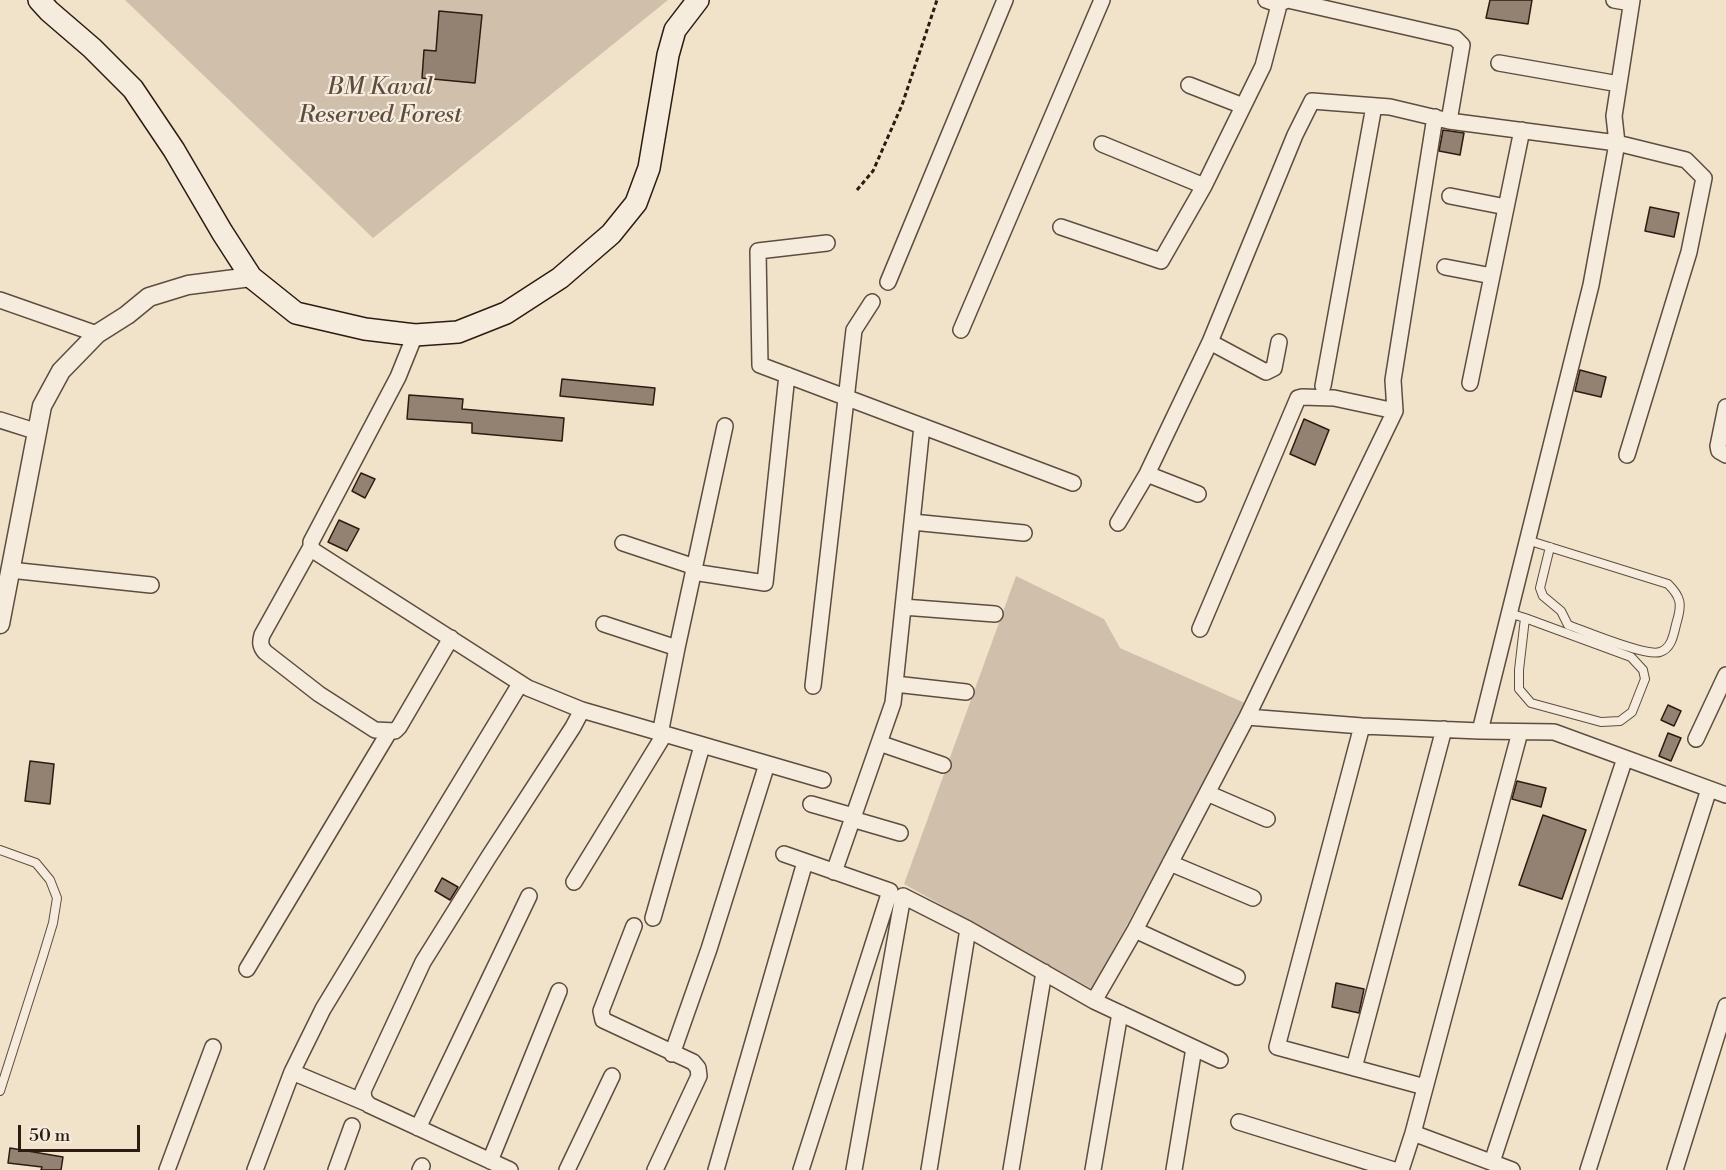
<!DOCTYPE html>
<style>
body{margin:0}
#map{position:relative;width:1726px;height:1170px;overflow:hidden;background:#f1e2ca;font-family:"Libre Bodoni",serif}
canvas{display:block}
.scale{position:absolute;left:18px;top:1125px;width:122px;height:27px;box-sizing:border-box;border:3px solid #2d1b11;border-top:0;padding-left:8px;font-size:18px;line-height:21px;white-space:nowrap;color:#2d1b11;-webkit-text-stroke:4px #f6ecdd;paint-order:stroke}
</style>
<div id="map">
<canvas width="1726" height="1170"></canvas>
<div class="scale">50 m</div>
</div>
<script>
const g = document.querySelector('canvas').getContext('2d');
g.lineJoin = 'round';
function paint(path, color) { g.fillStyle = color; g.fill(path, 'evenodd'); }
function stroke(path, color, width, dash) { g.strokeStyle = color; g.lineWidth = width; g.lineCap = dash ? 'butt' : 'round'; g.setLineDash(dash || []); g.stroke(path); }
function drawText(font, color, halo, rows, align = 'center') {
  g.font = font + ' "Libre Bodoni",serif'; g.lineWidth = 4.5; g.setLineDash([]); g.textBaseline = 'middle'; g.strokeStyle = halo; g.fillStyle = color; for (const [text, x, y, turn = 0] of rows) {
    g.save(); g.translate(x, y); g.rotate((+turn || 0) * Math.PI / 180); g.textAlign = isNaN(turn) ? turn : align; if (halo) g.strokeText(text, 0, 0); g.fillText(text, 0, 0); g.restore();
  }
}
paint(new Path2D(`
 M125,0H668L373,238Z
 M1016,576L1104,619L1120,648L1247,704L1092,989L904,884Z`), '#d0c0ab');
const building = new Path2D(`
 M1490,0H1532L1528,24L1486,18Z
 M439,11L482,15L475,83L422,78L424,50L436,51Z
 M1443,130L1464,133L1460,155L1439,151Z
 M1650,207L1679,213L1674,237L1645,231Z
 M1580,370L1606,377L1601,397L1575,391Z
 M562,379L655,388L653,405L560,396Z
 M409,395L463,399L462,409L564,418L562,441L472,433V423L407,419Z
 M1304,419L1329,430L1315,465L1290,454Z
 M361,473L375,479L365,498L352,491Z
 M339,520L359,529L347,551L328,542Z
 M1668,705L1681,711L1674,726L1661,720Z
 M1668,733L1681,738L1671,761L1659,756Z
 M30,761L54,764L50,804L25,801Z
 M1517,781L1546,788L1541,807L1512,799Z
 M1543,815L1586,830L1562,899L1519,885Z
 M442,878L458,887L450,900L435,891Z
 M1336,983L1364,989L1359,1013L1332,1007Z
 M10,1148L63,1157L61,1170H41L42,1167L8,1163Z`);
paint(building, '#938271');
stroke(building, '#2d1b11', 1.5);
const service = new Path2D(`
 M1527,540L1668,584C1681,597 1682,604 1677,621C1674,631 1673,648 1660,652C1646,657 1585,631 1568,625L1561,611L1543,596L1540,588L1550,547
 M1509,613L1525,618L1631,657L1643,670L1645,679L1632,712L1620,721L1601,722L1531,703L1519,689V670L1525,618
 M0,850L36,863L50,880L57,898L53,923L43,956L0,1091`);
const minor = new Path2D(`
 M1614,0L1631,3
 M1632,0L1614,116L1617,143L1614,160L1591,285L1480,731L1554,732L1726,795
 M1277,4L1288,0L1455,38L1462,45L1449,121
 M1499,63L1619,84
 M1189,85L1243,106
 M1102,144L1204,186
 M1450,196L1506,207
 M1061,227L1161,261L1204,186L1263,66L1278,9L1277,4L1266,0
 M827,243L758,251L760,365L1073,483
 M1445,267L1492,276
 M888,282L1005,0
 M0,300L97,334
 M961,330L1102,0
 M415,335L398,377L311,542V547L314,551L528,688L582,710L823,780
 M1210,342L1266,372L1274,368L1279,342
 M1470,383L1522,130
 M1323,386L1374,106
 M1726,407L1718,446L1719,451L1726,455
 M0,420L38,432
 M1147,474L1198,494
 M912,522L1024,533
 M1118,523L1147,474L1210,342L1295,135L1312,101L1390,107L1449,121L1617,143L1686,160L1704,178L1689,252L1627,455
 M623,543L695,567
 M311,547L262,635C260,642 260,646 265,652L319,694L375,730L395,731L399,727L451,638
 M10,570L151,585
 M693,572L765,583L787,375
 M903,607L995,614
 M604,624L677,648L660,734
 M1200,629L1298,398L1302,397L1334,398L1395,411
 M677,648L725,426
 M895,684L966,692
 M813,686L854,330L872,302
 M1247,717L1362,726L1480,731
 M1362,726L1277,1047L1425,1087
 M1696,739L1726,675
 M879,743L943,765
 M1207,793L1267,819
 M811,804L853,816
 M852,819L900,833
 M784,854L890,891L801,1170
 M1170,863L1253,898
 M834,872L893,703L922,426
 M574,882L664,735
 M653,918L702,746
 M634,926L601,1011L603,1020L693,1062L698,1068L699,1076L655,1170
 M1135,930L1237,977
 M247,969L389,732
 M672,1054L709,949L767,764
 M1220,1060L1094,1001L1135,930L1247,717L1395,411L1393,380L1435,117
 M1354,1068L1444,729
 M292,1072L366,1103
 M1239,1122L1394,1170
 M418,1128L529,896
 M490,1161L559,991
 M1492,1162L1625,758
 M167,1170L213,1047
 M255,1170L292,1072L323,1009L520,684
 M336,1170L352,1126
 M420,1170L422,1166
 M510,1170L369,1105L364,1099L363,1091L423,962L488,858L573,727L582,710
 M567,1170L612,1076
 M716,1170L805,862
 M854,1170L903,896L968,929L1094,1001
 M929,1170L968,929
 M1011,1170L1044,972
 M1093,1170L1120,1013
 M1174,1170L1194,1048
 M1401,1170L1413,1133
 M1512,1170L1413,1133L1520,732
 M1588,1170L1709,789
 M1675,1170L1726,1006`);
const tertiary = new Path2D(`
 M0,624L42,406L61,371L97,334L127,315L149,297L188,285L251,277`);
const secondary = new Path2D(`
 M39,0L49,11L92,48L133,89L174,150L222,232L251,277L296,313L365,329L415,335L458,332L506,313L560,278L611,234L636,203L649,168L668,55L675,30L698,0`);
stroke(service, '#5e4d3f', 10);
stroke(minor, '#5e4d3f', 18);
stroke(tertiary, '#5e4d3f', 21);
stroke(secondary, '#2d1b11', 24);
stroke(new Path2D(`
 M857,190L873,171L902,105L937,0`), '#2d1b11', 3, [4.5, 3]);
stroke(service, '#f6ecdd', 8);
stroke(minor, '#f6ecdd', 15);
stroke(tertiary, '#f6ecdd', 18);
stroke(secondary, '#f6ecdd', 21);
drawText('italic 24px', '#5e4d3f', '#f6ecdd', [
 ["BM Kaval",380,88],
 ["Reserved Forest",380,116]
]);
</script>
